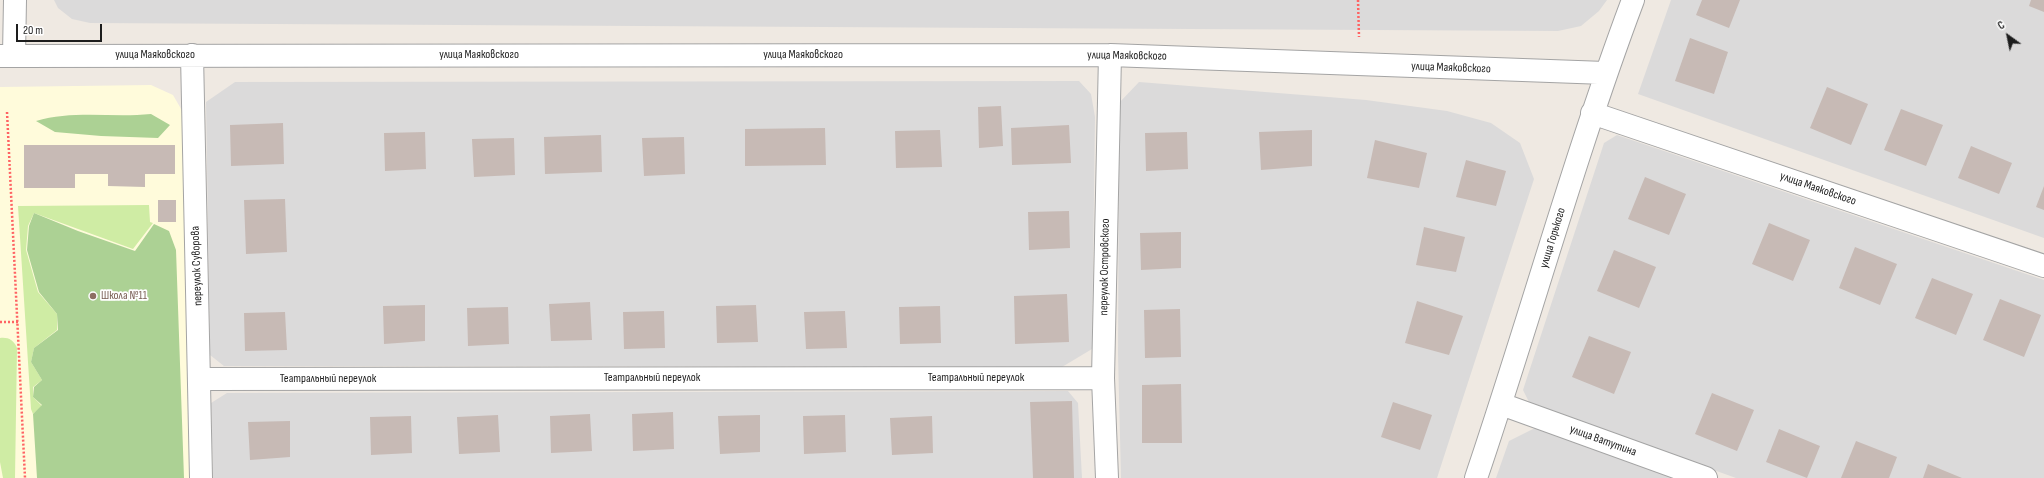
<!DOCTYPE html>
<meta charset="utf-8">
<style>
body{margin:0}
#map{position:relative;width:2044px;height:478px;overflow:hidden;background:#efe9e2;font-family:"Sofia Sans Condensed",sans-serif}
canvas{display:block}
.north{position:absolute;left:1988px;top:16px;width:40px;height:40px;-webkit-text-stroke:3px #fff;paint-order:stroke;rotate:327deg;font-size:11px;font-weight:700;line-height:16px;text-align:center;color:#1d1d1d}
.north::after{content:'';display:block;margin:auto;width:14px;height:18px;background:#1d1d1d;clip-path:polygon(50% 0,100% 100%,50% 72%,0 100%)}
.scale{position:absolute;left:16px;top:24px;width:86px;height:18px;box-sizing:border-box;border:2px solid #1d1d1d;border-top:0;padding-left:5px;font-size:12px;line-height:14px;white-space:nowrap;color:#1d1d1d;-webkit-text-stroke:3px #fff;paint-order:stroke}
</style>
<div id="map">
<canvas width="2044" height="478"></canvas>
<div class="north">С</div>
<div class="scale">20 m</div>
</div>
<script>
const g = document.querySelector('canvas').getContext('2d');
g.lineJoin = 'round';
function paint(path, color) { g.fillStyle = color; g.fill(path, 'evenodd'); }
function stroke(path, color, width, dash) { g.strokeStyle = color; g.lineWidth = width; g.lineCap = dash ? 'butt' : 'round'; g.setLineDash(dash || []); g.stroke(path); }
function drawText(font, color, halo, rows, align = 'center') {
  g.font = font + ' "Sofia Sans Condensed",sans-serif'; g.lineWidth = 3.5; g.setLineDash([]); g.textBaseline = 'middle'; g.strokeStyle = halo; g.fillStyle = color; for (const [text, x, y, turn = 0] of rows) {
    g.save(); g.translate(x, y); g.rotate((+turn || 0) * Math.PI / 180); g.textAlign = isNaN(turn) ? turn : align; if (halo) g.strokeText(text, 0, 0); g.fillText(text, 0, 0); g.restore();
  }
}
paint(new Path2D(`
 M54,0H1607L1599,11L1581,26L1558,31L90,23L72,19L58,8Z
 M1671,0H2044V238L1638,94Z
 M1079,81L1091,94L1095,117L1092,349L1062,367L224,366L210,355L206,102L235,82Z
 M1139,82L1366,100L1447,111L1491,123L1520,143L1534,179L1437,478H1121L1118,354L1119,103Z
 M1617,135L2044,280V478H1736L1530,404L1523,390L1604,143Z
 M1068,391L1078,403L1082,478H213L211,403L227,393Z
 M1535,428L1674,478H1496L1509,441Z`), '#dbdada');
paint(new Path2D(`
 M151,85L173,95L184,114L190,478H0V87Z`), '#fffbdb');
paint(new Path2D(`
 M149,205L150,222L153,223L133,249L34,213L28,226L26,250L38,292L57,314V330L34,348L31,362L42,380L33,387V397L42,406L33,414L31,409L18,206Z
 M0,338C8,337 14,340 17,348L15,478H3L0,462Z`), '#cfeca4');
paint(new Path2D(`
 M151,114L170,125L158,138L101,136L55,132L36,121C73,110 113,118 151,114Z
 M34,213L78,231L135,251L154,224L169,231L176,250L184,478H37L33,414L42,405L33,397L34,387L42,380L31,362L34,348L58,330L57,314L39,292L27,250L29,226Z`), '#acd194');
paint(new Path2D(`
 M1702,0H1740L1729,28L1696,15Z
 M2031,0H2044V12L2029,6Z
 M1690,38L1728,52L1714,94L1675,81Z
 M1827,87L1868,104L1851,145L1810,128Z
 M1001,106L1003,146L979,148L978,107Z
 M1901,109L1943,125L1926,166L1884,150Z
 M283,123L284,164L231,166L230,125Z
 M1069,125L1071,163L1012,165L1011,128Z
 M825,128L826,165L745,166V129Z
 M940,130L942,167L896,168L895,131Z
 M1312,130V166L1261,170L1259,132Z
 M425,132L426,169L385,171L384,133Z
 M1187,132L1188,169L1146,171L1145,133Z
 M601,135L602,172L545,174L544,137Z
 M684,137L685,174L644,176L642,138Z
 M514,138L515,175L474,177L472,139Z
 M1375,140L1427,153L1419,188L1367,178Z
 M24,145H175V174H145V187L108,186V174H75V188H24Z
 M1971,146L2012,163L1999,194L1958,178Z
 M1466,160L1506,171L1496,206L1456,197Z
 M1645,177L1686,194L1669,235L1628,219Z
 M2044,186V210L2036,207Z
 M285,199L287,252L246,254L244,200Z
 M158,200H176V222H158Z
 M1069,211L1070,248L1029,250L1028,212Z
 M1769,223L1810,240L1793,281L1752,264Z
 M1424,227L1465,237L1456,272L1416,265Z
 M1181,232V268L1141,270L1140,233Z
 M1855,247L1897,264L1880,305L1839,288Z
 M1614,250L1656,267L1639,308L1597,291Z
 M1932,278L1973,294L1956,335L1915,318Z
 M1067,294L1069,342L1015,344L1014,296Z
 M2000,299L2041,315L2024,357L1983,340Z
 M1417,301L1463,316L1449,355L1405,343Z
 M590,302L592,340L551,341L549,304Z
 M425,305V341L384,344L383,306Z
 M756,305L758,342L717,343L716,306Z
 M940,306L941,343L900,344L899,307Z
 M508,307L509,344L468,346L467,308Z
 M1180,309L1181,357L1145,358L1144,310Z
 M664,311L665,348L624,349L623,312Z
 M845,311L847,348L806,349L804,312Z
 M285,312L287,350L245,351L244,313Z
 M1589,336L1631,352L1614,394L1572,377Z
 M1181,384L1182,443H1142V385Z
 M1712,393L1754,410L1737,451L1695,434Z
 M1072,401L1074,478H1033L1030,402Z
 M1393,402L1432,415L1420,450L1381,437Z
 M673,412L674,449L633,451L632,414Z
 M590,414L592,451L551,453L550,416Z
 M498,415L500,452L459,454L457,417Z
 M760,415V452L720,454L718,416Z
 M845,415L846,452L804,454L803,416Z
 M411,416L412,453L371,455L370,417Z
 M932,416L933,453L892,455L890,418Z
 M290,421V457L250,460L248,422Z
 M1779,429L1820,446L1807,478L1766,462Z
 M1856,441L1897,457L1889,478H1841Z
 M1928,464L1962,478H1923Z`), '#c7bab5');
const minor = new Path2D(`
 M14,55L15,0
 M192,55L201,478
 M0,56L1110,55L1605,73
 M1592,113L2044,266
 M200,379L1103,378
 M1501,404L1706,478
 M1107,478L1103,378L1110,55
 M1476,478C1530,319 1574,157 1633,0`);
stroke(minor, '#a4a4a4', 24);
stroke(new Path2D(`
 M1358,0L1359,37
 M7,112L25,478
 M0,322H18`), '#ff6363', 2.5, [2, 2]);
stroke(minor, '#fff', 22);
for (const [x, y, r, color] of [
 [93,296,4,"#8d6e63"]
]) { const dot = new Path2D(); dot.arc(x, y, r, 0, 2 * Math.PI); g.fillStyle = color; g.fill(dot); stroke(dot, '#fff', 1.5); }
drawText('12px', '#1d1d1d', '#fff', [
 ["улица Маяковского",155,55],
 ["улица Маяковского",479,55],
 ["улица Маяковского",803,55],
 ["улица Маяковского",1127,56,1],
 ["улица Маяковского",1451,68,2],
 ["улица Маяковского",1818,189,19],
 ["улица Горького",1553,238,-73],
 ["переулок Суворова",197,266,-92],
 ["переулок Островского",1105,267,-89],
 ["Театральный переулок",652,378],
 ["Театральный переулок",976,378],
 ["Театральный переулок",328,379],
 ["улица Ватутина",1603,441,20]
]);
drawText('12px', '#785e54', '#fff', [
 ["Школа №11",101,296]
], 'left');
</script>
